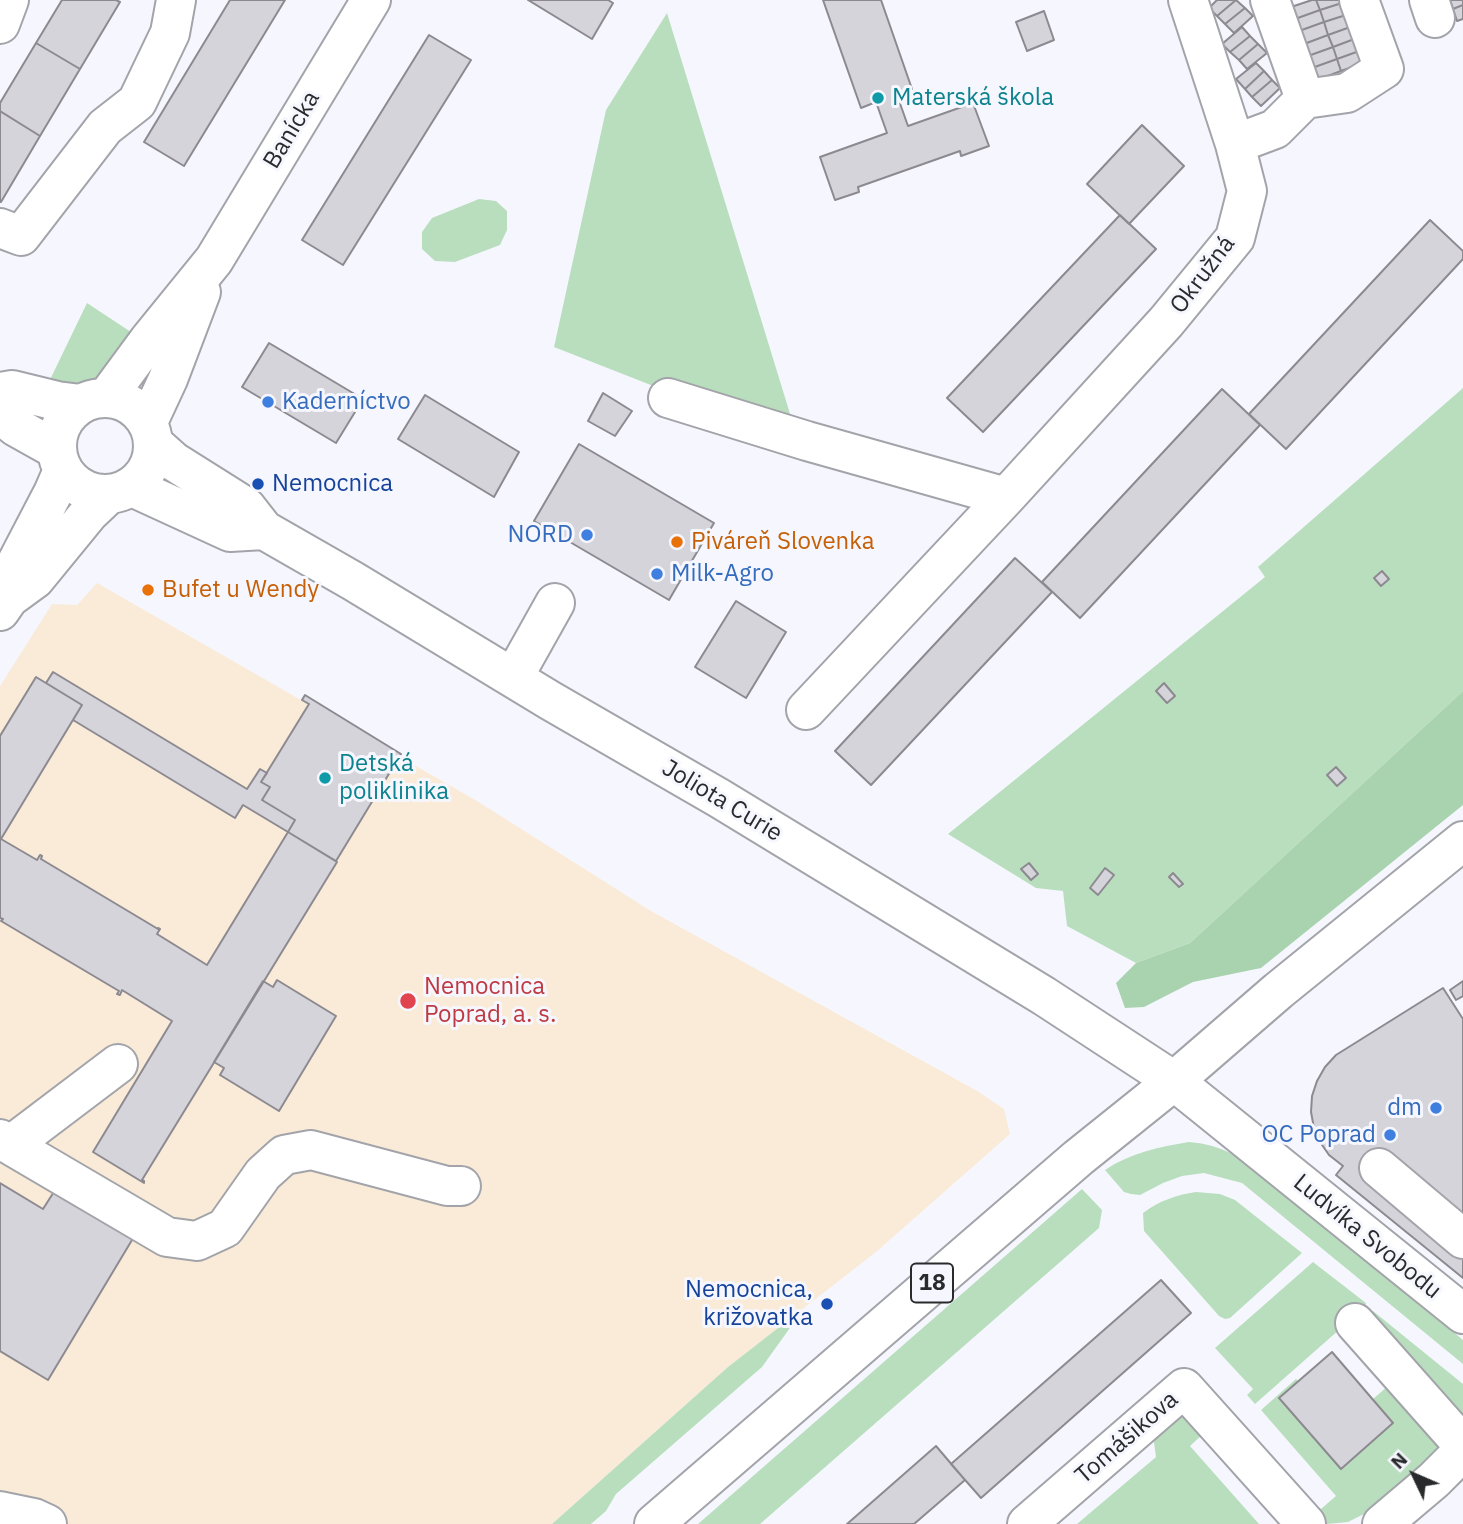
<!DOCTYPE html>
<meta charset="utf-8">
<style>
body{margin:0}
#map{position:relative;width:1463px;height:1524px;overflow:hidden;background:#f6f7fe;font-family:"IBM Plex Sans",sans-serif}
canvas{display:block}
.north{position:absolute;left:1379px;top:1440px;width:70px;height:70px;-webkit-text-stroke:5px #f6f7fe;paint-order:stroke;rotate:314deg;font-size:19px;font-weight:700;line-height:28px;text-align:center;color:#292a2c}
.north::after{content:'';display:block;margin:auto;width:24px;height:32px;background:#292a2c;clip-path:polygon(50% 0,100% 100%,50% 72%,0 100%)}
</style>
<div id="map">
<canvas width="1463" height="1524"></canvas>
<div class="north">N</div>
</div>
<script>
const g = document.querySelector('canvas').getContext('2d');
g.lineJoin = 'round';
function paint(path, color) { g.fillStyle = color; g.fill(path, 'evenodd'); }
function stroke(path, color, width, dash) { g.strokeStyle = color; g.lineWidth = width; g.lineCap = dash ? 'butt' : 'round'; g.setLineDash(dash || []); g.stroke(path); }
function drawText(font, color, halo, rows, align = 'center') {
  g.font = font + ' "IBM Plex Sans",sans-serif'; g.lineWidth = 6; g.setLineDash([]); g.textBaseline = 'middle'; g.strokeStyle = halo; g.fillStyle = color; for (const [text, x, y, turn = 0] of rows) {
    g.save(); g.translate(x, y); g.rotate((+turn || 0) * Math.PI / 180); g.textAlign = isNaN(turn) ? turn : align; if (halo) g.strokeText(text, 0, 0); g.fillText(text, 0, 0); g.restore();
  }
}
paint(new Path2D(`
 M97,583L477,801L651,911L979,1092L1004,1109L1010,1134L876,1252L728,1367L552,1524H0V686L52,604L77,605Z`), '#f9ebd8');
paint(new Path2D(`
 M667,13L795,430L666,391L554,347L606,110Z
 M479,199L496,201L507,211V230L500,245L455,262L435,261L422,249V232L432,218Z
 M87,303L131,332L93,393L46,388Z
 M1463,388V691L1190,943L1136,963L1067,926L1063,891L1036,888L948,834L1265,577L1258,567Z
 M1189,1142C1224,1145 1241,1158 1269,1179L1463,1340V1364L1242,1183L1204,1173L1182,1176L1163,1183L1140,1195L1131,1194L1124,1192L1105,1170C1130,1153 1159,1147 1189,1142Z
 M1082,1189L1102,1210L1099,1228L760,1524H698Z
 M1196,1192L1220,1194L1235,1200L1302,1253L1230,1318L1225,1319L1219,1316L1144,1231L1143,1213C1159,1201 1176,1195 1196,1192Z
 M1313,1262L1366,1303L1365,1307L1255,1404L1247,1395L1253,1389L1215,1348Z
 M1373,1311L1463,1384V1420L1364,1320Z
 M796,1314L797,1318L762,1367L616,1494L606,1511L591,1524H552L728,1367Z
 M1296,1379L1298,1381L1279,1398L1341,1469L1393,1423L1373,1399L1388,1386L1439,1448L1432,1463L1370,1511L1348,1522L1327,1524L1314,1515L1336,1496L1261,1410Z
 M1168,1415L1199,1417L1203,1434L1190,1446L1259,1524H1077L1156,1457L1152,1428Z`), '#b9debe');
paint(new Path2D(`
 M1463,691V805L1261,968L1193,982L1144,1007L1125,1008L1116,983L1136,963L1190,943Z`), '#a9d3af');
const building = new Path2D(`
 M62,0H116L120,2L80,69L36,43Z
 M230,0H285L184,166L144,142Z
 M528,0H608L613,3L592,39Z
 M823,0H881L912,89L897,95L908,126L973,103L989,146L961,156L960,151L858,187L859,192L835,200L820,157L887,133L876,102L861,108Z
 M1217,0H1236L1217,16L1209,8Z
 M1236,0L1245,8L1225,24L1217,16Z
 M1312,0H1316L1320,10L1295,19L1291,7Z
 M1316,0H1344L1345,2L1320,10Z
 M1450,0H1463V5L1453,9Z
 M1345,2L1349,14L1324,22L1320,10Z
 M1463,5V19L1457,21L1453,9Z
 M1245,8L1253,16L1234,33L1225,24Z
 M1320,10L1324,22L1299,31L1295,19Z
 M1044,11L1054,40L1027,51L1016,22Z
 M1349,14L1353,26L1328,35L1324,22Z
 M1324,22L1328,35L1304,44L1299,31Z
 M1353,26L1357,38L1333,47L1328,35Z
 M1242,27L1250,36L1230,52L1222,44Z
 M429,35L471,60L343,265L302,240Z
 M1328,35L1333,47L1308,56L1304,44Z
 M1250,36L1258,44L1239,60L1230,52Z
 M1357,38L1362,50L1337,59L1333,47Z
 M36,43L80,69L40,136L0,111V103Z
 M1258,44L1267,53L1247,69L1239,60Z
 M1333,47L1337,59L1312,68L1308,56Z
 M1362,50L1366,62L1341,71L1337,59Z
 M1337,59L1341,71L1317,80L1312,68Z
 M1256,63L1264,71L1245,89L1236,79Z
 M1264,71L1272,80L1252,97L1245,89Z
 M1272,80L1280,88L1261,106L1252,97Z
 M0,111L40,136L1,202H0Z
 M1142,125L1184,166L1129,224L1087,184Z
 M1120,215L1156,249L983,432L947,398Z
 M1430,220L1463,251V259L1286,449L1249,414Z
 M269,343L363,399L336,443L242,387Z
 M1222,389L1260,425L1080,618L1042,582Z
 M603,393L632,411L615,436L588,421Z
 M425,395L519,452L494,497L398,439Z
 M579,444L714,523L669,600L534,521Z
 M1015,558L1052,592L871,785L835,751Z
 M1382,571L1389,579L1381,586L1374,578Z
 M736,601L786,632L746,698L695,667Z
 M53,672L247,789L260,769L267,773L261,782L270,787L262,800L295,820L288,832L243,805L235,818L73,720L82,705L46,683Z
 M36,677L82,705L1,839L37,860L40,855L42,856L41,859L158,929V928L160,929L157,934L207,965L288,832L337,862L142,1180L144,1181V1183L93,1152L172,1021L122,990L120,995L117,994L119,991L1,921L3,919L0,918V736Z
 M1164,683L1175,696L1167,703L1156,691Z
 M305,695L401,754L336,861L288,832L295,820L262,800L270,787L261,782L309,704L302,700Z
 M1336,767L1346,778L1337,786L1327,775Z
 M1029,863L1038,874L1031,880L1021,869Z
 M1105,868L1114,875L1098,895L1090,888Z
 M1173,873L1183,884L1179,887L1169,877Z
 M277,980L336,1016L279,1111L220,1075L224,1068L214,1062L263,981L273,987Z
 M1463,981V996L1456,1000L1450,990Z
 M1443,988L1463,1019V1278L1336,1175L1343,1166L1329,1155L1320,1142L1314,1128L1311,1112L1312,1096L1317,1081L1325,1067L1336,1055Z
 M0,1183L43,1209L57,1187L135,1235L48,1380L0,1351Z
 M1161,1280L1191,1313L981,1498L951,1464Z
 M1332,1352L1393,1423L1341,1469L1279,1398Z
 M936,1446L965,1480L914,1524H847Z`);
paint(building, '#d6d4db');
stroke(building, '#8c8a90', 2);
const minor = new Path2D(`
 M1429,0L1435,18
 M0,24L9,0
 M1305,99L1347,93L1384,69L1359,0
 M1235,144L1275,129L1305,99L1270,0
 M0,228L21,236L105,127L137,102L170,33L176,0
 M0,392L12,390L57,401L81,404
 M107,397L149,340L214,260L371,0
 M57 446a48 48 0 1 1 96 0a48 48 0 1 1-96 0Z
 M668,398L807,441L1006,497
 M0,414L16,427L57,450
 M148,422L168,379L201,292
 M154,444L173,461L246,507L264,530L353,581L551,701L719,798L1044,996L1174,1081L1463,1314
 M132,487L230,532L264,530
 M9,598L35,579L89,513L108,495
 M0,611L9,598L16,564L53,493L63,470
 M513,678L555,603
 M806,710L1006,497L1166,322L1235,238L1247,191L1235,144L1188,0
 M0,1139L167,1237L197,1241L225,1228L263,1174L284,1155L311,1150L447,1186H461
 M11,1145L118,1064
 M1379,1168L1463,1239
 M1355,1323L1463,1445
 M0,1511L34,1518L47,1524
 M1027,1524L1184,1388L1306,1524
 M1382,1524L1434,1480L1463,1451`);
const major = new Path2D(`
 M654,1524L1078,1158L1174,1081L1278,991L1463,841`);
stroke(minor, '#a3a4aa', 42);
stroke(major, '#a3a4aa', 42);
stroke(minor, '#fff', 38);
stroke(major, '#fff', 38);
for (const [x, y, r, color] of [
 [878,98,7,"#0f9aa8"],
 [268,402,7,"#3f7fe0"],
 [258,484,7,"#1a4fb4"],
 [587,535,7,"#3f7fe0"],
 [677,542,7,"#e8710a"],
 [657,574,7,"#3f7fe0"],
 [148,590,7,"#e8710a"],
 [325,778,7,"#0f9aa8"],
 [408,1001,9,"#e0444e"],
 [1436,1108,7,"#3f7fe0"],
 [1390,1135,7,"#3f7fe0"],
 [827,1304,7,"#1a4fb4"]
]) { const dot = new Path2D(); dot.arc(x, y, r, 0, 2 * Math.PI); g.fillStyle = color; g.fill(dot); stroke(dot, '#f6f7fe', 2.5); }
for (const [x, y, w] of [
 [932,1283,42]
]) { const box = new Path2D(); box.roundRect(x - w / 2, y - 19.5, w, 39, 5); g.fillStyle = '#f6f7fe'; g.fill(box); stroke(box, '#292a2c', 2); }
drawText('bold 23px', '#292a2c', null, [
 ["18",932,1283]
]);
drawText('24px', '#0d838f', '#f6f7fe', [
 ["Materská škola",892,98],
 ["Detská",339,764],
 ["poliklinika",339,792]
], 'left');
drawText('24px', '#292a2c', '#f6f7fe', [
 ["Banícka",292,130,-59],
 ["Okružná",1203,275,-53],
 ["Joliota Curie",722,801,31],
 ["Ludvíka Svobodu",1367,1237,39],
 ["Tomášikova",1127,1438,-41]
]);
drawText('24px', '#366cbe', '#f6f7fe', [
 ["Kaderníctvo",282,402,"left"],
 ["NORD",573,535],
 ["Milk-Agro",671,574,"left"],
 ["dm",1422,1108],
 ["OC Poprad",1376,1135]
], 'right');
drawText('24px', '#164399', '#f6f7fe', [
 ["Nemocnica",272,484],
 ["Nemocnica,",813,1290,"right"],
 ["križovatka",813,1318,"right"]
], 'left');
drawText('24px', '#c56008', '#f6f7fe', [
 ["Piváreň Slovenka",691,542],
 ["Bufet u Wendy",162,590]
], 'left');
drawText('24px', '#be3a42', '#f6f7fe', [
 ["Nemocnica",424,987],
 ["Poprad, a. s.",424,1015]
], 'left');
</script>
